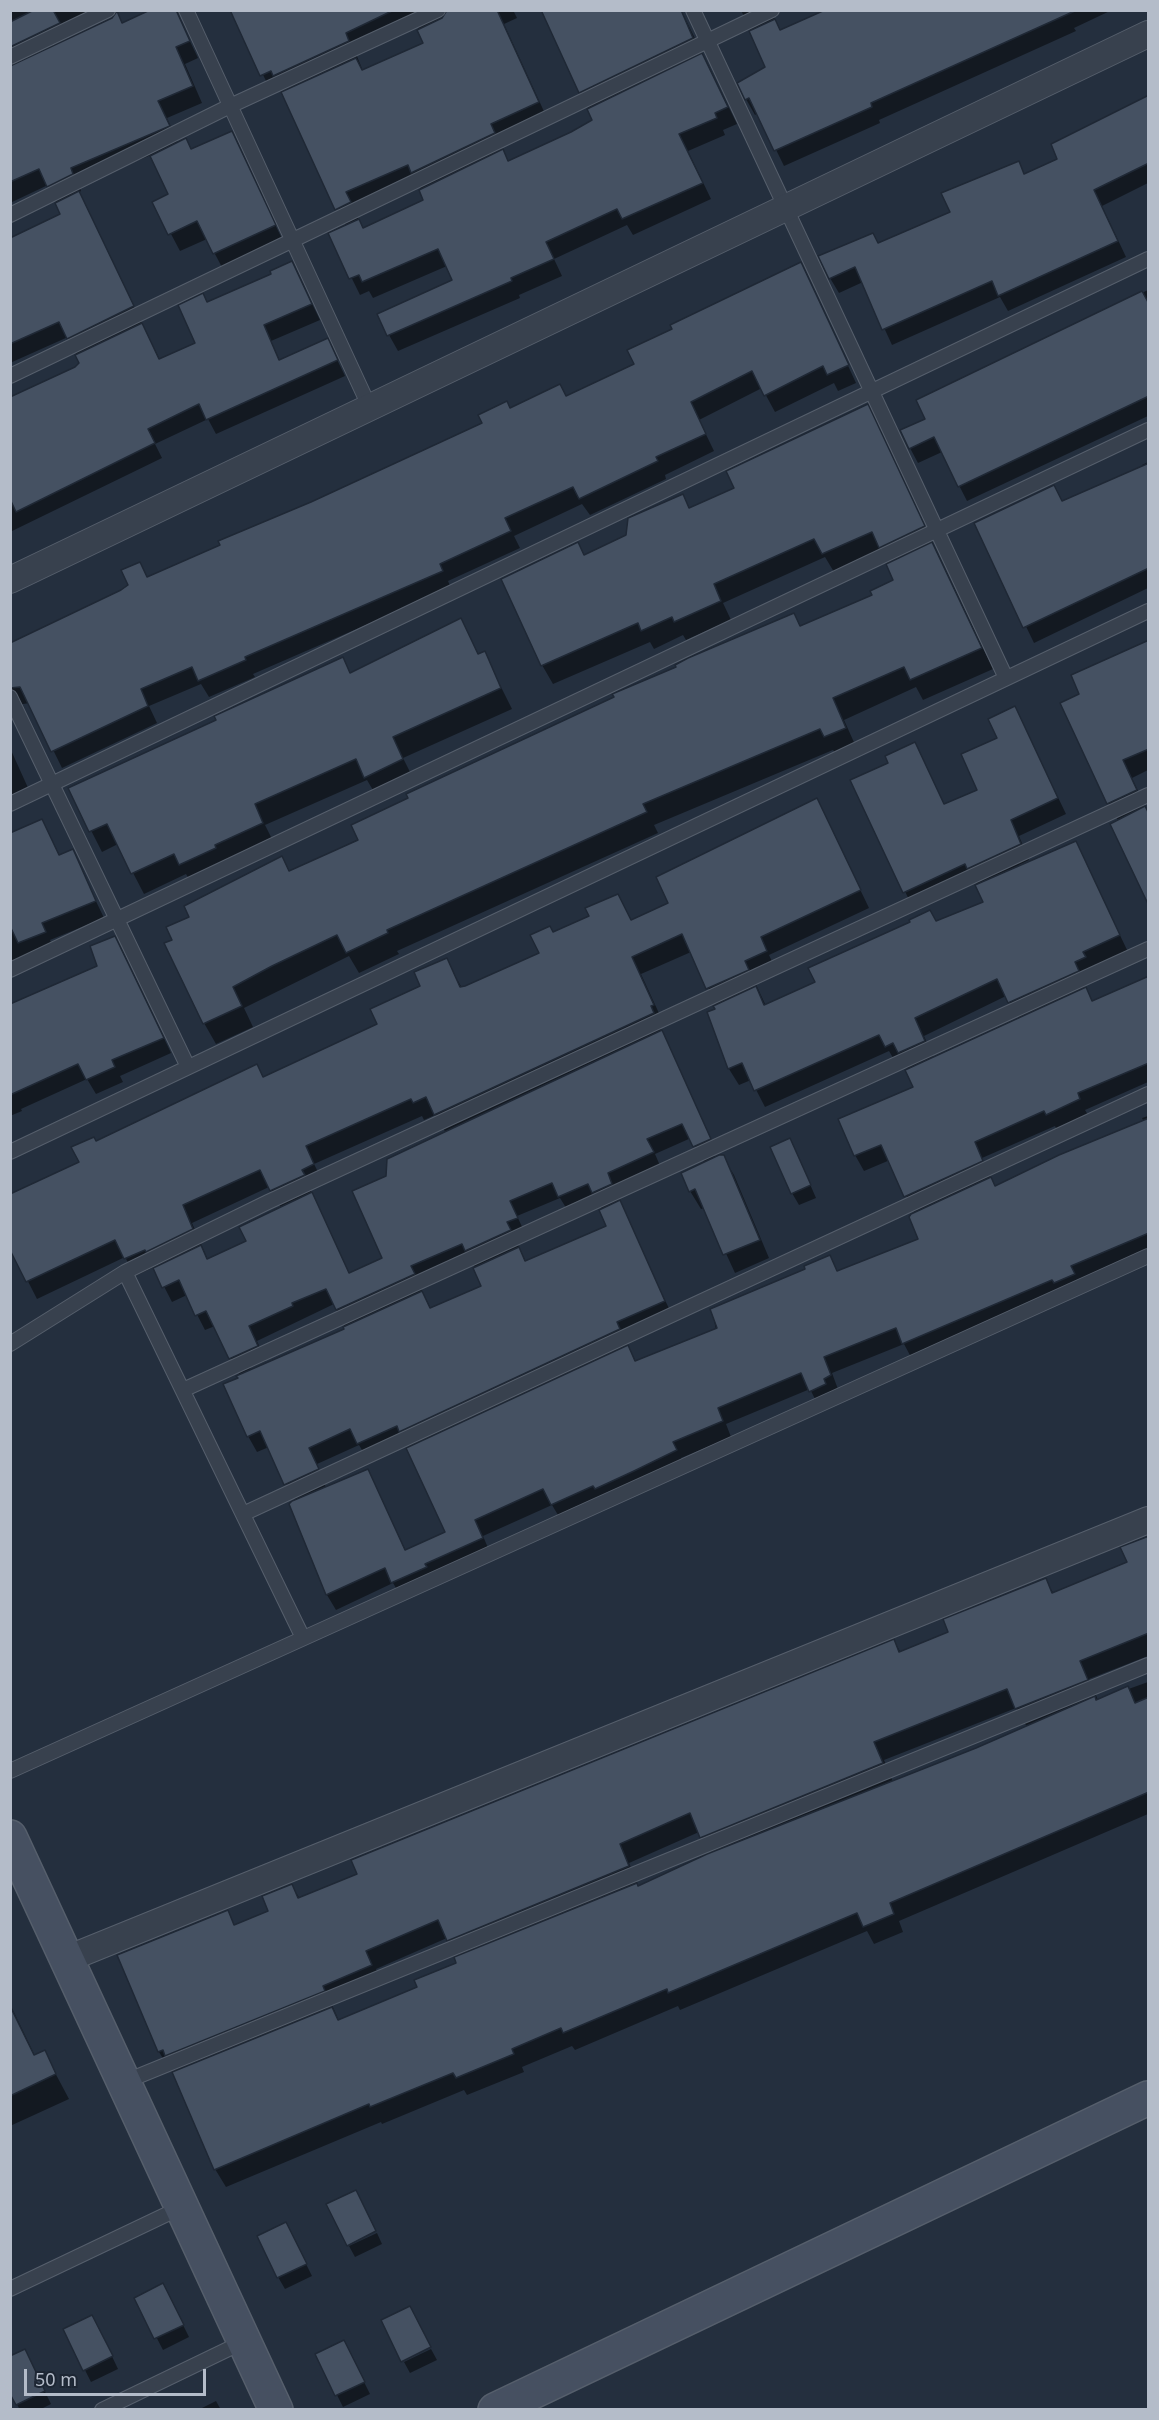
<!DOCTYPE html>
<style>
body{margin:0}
#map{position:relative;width:1159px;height:2420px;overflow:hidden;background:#242f3e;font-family:"Noto Sans",sans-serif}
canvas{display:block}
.frame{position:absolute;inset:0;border:12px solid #b4bcc9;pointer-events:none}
.scale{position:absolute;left:24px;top:2369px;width:182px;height:27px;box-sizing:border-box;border:3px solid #b4bcc9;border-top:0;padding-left:8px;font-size:18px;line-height:21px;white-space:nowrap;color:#b4bcc9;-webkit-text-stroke:4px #1d2633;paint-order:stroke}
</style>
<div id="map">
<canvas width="1159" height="2420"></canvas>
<div class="frame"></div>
<div class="scale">50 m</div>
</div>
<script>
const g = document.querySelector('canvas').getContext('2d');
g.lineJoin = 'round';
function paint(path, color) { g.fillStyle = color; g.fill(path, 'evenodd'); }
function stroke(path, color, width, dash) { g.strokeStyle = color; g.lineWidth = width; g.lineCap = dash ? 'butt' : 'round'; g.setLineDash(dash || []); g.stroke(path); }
paint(new Path2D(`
 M10,10H110L41,43L45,51L175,10L198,58L185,64L202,103L167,118L178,143L192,151L231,133L284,243L224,271L207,239L180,251L154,202L170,195L151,155L79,185L81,191L78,193L160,360L197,344L207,304L273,275L292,263L320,320L271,341L280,361L327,339L345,376L216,434L208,419L155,444L162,458L10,532V393L12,398L76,369L81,364L68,337L10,363V240L62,215L48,185L10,203Z
 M231,10H513L517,18L504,24L547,118L499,140L508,162L594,121L580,92L681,10L737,124L723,130L725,135L688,151L711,199L633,235L627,225L554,259L562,276L519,295L520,298L398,351L389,335L454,281L447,266L373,298L369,291L360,295L330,234L346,226L284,92L281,86L271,91ZM415,21L425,44L363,71L354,49ZM417,180L425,201L363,230L354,208Z
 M741,10H771L781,32L826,10H1112L1074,28L1076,31L879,120L880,123L784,166L758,113L755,115L746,99L767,68Z
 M1148,97V183L1102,206L1126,257L1008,311L1000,297L892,345L863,282L839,293L830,278L878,245L952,213L1018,163L1025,176L1059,160Z
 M801,264L856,383L838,391L834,383L775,412L762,388L699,420L714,451L665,475L666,479L590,515L582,504L514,536L520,548L448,581L451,588L253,674L255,677L209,697L201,684L149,706L157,723L62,768L30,703L16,705L11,712L10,667L147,578L222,546L510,410L566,397L636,365Z
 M1148,290V416L967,501L942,452L918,463L910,448L927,420L918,400Z
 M867,406L993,669L923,700L916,687L844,720L857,749L838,757L833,750L654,825L658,833L397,951L399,954L359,973L349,956L244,1008L253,1027L216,1044L204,1023L289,872L874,595L895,581L882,551L834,572L825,557L723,603L731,620L686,640L683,635L654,649L650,642L553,684L542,665L584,556L628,536L682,496L690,509L736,488Z
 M1148,462V588L1034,643L976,523L1063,503L1143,467L1142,465Z
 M460,620L479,655L484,653L512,709L403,758L414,780L377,797L367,780L265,825L274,843L192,884L186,874L144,894L118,844L102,852L70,789L218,721L342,659L351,674Z
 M1148,642V770L1132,778L1146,808L1148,807V902L1118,820L1108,803L1081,695Z
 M1015,708L1066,814L1019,836L1029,860L1019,865L1020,867L1076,843L1128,952L1084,980L1085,989L1093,1002L1148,978V1082L1085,1110L1088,1115L1057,1130L1055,1126L982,1158L995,1188L1144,1122L1142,1118L1148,1116V1252L912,1359L904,1344L832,1373L839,1392L819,1407L810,1389L726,1424L731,1437L681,1458L684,1466L561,1520L552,1505L483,1536L491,1555L402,1598L393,1583L336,1610L327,1595L291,1505L296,1502L269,1447L257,1452L248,1436L240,1376L215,1326L205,1330L187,1295L172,1302L154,1267L135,1276L125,1257L37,1299L10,1246L96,1143L264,1079L379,1025L422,987L446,960L462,988L541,954L553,934L591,917L618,895L632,921L670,904L817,800L869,908L769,955L775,968L753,978L766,1006L817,983L936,923L985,903L975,880L913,908L852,781L890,763L915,744L945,806L979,790L999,739ZM691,952L717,1006V1009L708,1013L729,1069L739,1085L751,1080L765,1107L889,1051L896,1063L903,1060L915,1087L855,1155L864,1171L890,1160L915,1214L920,1240L838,1272L829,1257L807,1269L712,1310L716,1330L636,1362L625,1339L673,1317L618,1200L620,1199L615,1188L661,1168L655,1154L691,1138L705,1164L690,1191L701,1209L705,1208L735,1273L769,1258L734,1175L723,1157L713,1156L718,1154L661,1032L660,1024L663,1022L641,974ZM1006,996L1019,1019L934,1058L924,1036ZM435,1115L446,1133L388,1177L384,1259L350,1275L311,1193V1187L323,1182L314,1164L422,1116L424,1120ZM269,1187L281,1208L248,1242L208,1260L192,1223ZM560,1198L568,1211L597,1198L608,1226L526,1262L515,1238L525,1233L517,1216ZM471,1259L483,1286L431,1309L418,1282ZM334,1304L346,1330L252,1371L250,1368L266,1361L257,1341ZM407,1442L447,1532L406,1551L368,1471L327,1490L317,1464L359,1445L368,1460Z
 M10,748L29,790L10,799Z
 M42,820L60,856L72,851L104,918L50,940L54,949L10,963V834Z
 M123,952L171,1053L120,1076L123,1082L96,1094L87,1079L21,1109L22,1111L10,1116V1005L99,967Z
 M796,1152L816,1198L799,1205L792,1193Z
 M1148,1542V1656L1089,1679L1098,1700L1148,1682V1814L899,1921L903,1932L874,1944L867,1931L680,2010L678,2006L575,2050L572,2046L522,2067L524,2072L467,2095L464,2090L382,2124L381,2122L226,2187L215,2169L176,2072L174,2068L170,2070L159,2052L119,1956L227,1912L235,1926L270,1912L292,1886L300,1899L894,1641L901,1653L950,1633L1045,1580L1054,1594L1129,1563ZM1016,1708L1027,1727L893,1782L884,1760ZM699,1832L711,1854L639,1887L629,1863ZM447,1938L458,1957V1963L419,1987L339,2021L332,2005L382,1983L376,1969Z
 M10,2004L35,2056L44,2052L69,2099L10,2126Z
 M377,2233L382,2244L355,2257L349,2246Z
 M292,2236L312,2276L285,2289L278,2277Z
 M169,2297L189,2337L163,2350L136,2298Z
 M99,2329L118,2369L91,2382L85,2370Z
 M431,2349L437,2360L410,2373L404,2362Z
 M350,2354L370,2394L343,2407L317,2355Z
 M31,2363L51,2404L39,2410H20L10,2391Z
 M216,2401L221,2410H198Z`), '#0007');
const building = new Path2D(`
 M34,10H53L60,23L10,47V22Z
 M150,10H176L190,41L176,47L193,86L158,101L170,126L71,168L73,174L47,187L39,169L10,182V66L112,18L117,11L122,23Z
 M230,10H394L346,33L349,41L273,76L271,71L260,76Z
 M447,10H497L539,102L491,124L495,133L411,173L408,165L346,192L351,202L335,210L281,92L356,58L362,70L423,43L417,30L442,18Z
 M541,10H681L693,38L579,93Z
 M825,10H1077L871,103L872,107L774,151L749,98L745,100L737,83L765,67L749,31L775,19L780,30Z
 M702,53L728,107L715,113L717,118L679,134L703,183L622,219L617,209L546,242L554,259L511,278L512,281L387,336L377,314L452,280L438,249L362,282L359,275L349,279L328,233L359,219L363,228L423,200L419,190L503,149L508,161L571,132L592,120L587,109Z
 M1149,95V163L1094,190L1118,241L998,296L992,281L882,330L855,267L829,279L818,256L873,233L878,243L950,212L941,193L1019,161L1024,174L1057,159L1051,144Z
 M232,131L276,225L213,254L197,221L168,235L152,202L168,194L150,156L186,138L191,149Z
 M79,191L134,306L67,339L59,322L10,344V238L60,214L55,203Z
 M292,261L312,304L264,325L279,360L328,338L338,360L206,420L199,404L148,429L155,443L16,512L10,499V397L75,367L79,363L75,355L142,323L159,359L195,343L178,305L203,293L207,302L271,274L270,271Z
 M801,262L849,365L827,375L823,366L764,396L752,371L691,402L706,434L656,457L658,461L579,499L573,487L505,518L511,531L440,564L443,571L245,657L246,660L198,681L192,667L141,689L148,706L51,752L20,687L10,688V643L121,590L128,585L121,570L140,562L147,577L220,545L218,541L311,502L482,423L478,415L507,401L510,408L560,384L566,396L634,364L627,350L672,329L670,325Z
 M1142,291L1149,304V396L958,487L934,437L909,449L900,430L925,419L916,400Z
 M868,404L925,526L879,548L872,532L822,554L814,539L714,584L721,601L674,622L672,617L641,631L638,623L541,666L501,579L578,542L584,555L626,535L628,518L683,494L689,508L734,488L726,471Z
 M1149,463V568L1023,628L974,523L1054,485L1062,501Z
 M932,542L982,648L910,680L904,667L833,698L846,728L824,737L820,729L643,804L647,812L387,930L388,933L346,953L337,935L272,966L233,987L242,1006L203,1024L164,943L172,940L166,927L189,917L184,906L282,856L289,871L358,840L351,825L408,798L406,794L614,697L612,694L676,667L675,665L688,658L794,613L800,626L872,595L870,591L893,580L886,564Z
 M461,618L478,654L485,651L501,688L393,737L403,759L364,778L356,759L255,804L263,823L215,845L216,848L179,865L174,854L131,874L107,824L89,832L68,788L216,720L214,716L343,657L350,673Z
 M1149,640V749L1123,760L1137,790L1107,804L1060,703L1079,694L1071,675Z
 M1015,706L1058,798L1011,820L1021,844L967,869L965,864L903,893L850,780L888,763L885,756L915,742L944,804L977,790L961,754L997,738L988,719Z
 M817,798L861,890L761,937L767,951L745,961L749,970L706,989L682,934L632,957L654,1005L651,1006L654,1013L434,1115L426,1097L413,1103L411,1099L306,1146L314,1164L302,1170L305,1175L270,1191L260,1170L183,1205L193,1229L146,1252L145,1250L124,1259L115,1240L26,1282L10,1250V1194L79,1162L71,1147L94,1137L96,1141L257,1064L263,1077L377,1024L370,1009L420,986L414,972L447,958L460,987L465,986L539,953L530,935L550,926L553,932L589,916L585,908L618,894L631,920L668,903L656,877Z
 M1145,806L1149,814V906L1110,824Z
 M42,819L59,855L73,849L96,901L42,923L46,932L18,943L10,926V833Z
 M1076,841L1120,935L1083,952L1086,957L1075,962L1079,971L1008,1003L997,979L915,1018L925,1041L898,1053L893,1043L885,1047L879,1035L754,1091L742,1063L728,1069L707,1012L715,1009L713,1006L756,986L764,1005L815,982L808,968L910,922L909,920L930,910L936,921L983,902L975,885Z
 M115,936L164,1038L112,1060L115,1067L86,1080L78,1064L10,1095V1004L97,966L90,946Z
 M1149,976V1063L1078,1093L1080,1099L1046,1115L1044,1111L975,1142L983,1161L904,1197L881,1145L854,1156L838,1119L913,1087L905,1070L1086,987L1092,1001Z
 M662,1030L711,1139L693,1147L682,1124L647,1139L654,1152L608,1173L612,1184L592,1193L588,1184L558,1197L552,1183L510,1201L518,1218L507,1222L511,1230L465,1251L462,1244L411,1266L415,1274L336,1310L326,1289L292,1303L293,1306L249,1326L258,1346L229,1359L206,1311L195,1316L179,1280L162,1288L153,1268L201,1245L207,1259L246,1241L239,1227L312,1192L349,1273L382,1258L352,1191L386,1176L387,1159Z
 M1149,1118V1233L1071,1266L1075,1274L1054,1283L1052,1280L902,1344L896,1328L824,1357L831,1375L824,1379L826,1384L809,1392L801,1373L718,1408L723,1421L673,1442L677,1450L634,1471L595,1489L593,1486L551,1505L543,1489L475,1520L483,1538L425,1564L427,1567L391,1583L385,1568L326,1595L289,1504L292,1501L368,1469L405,1550L445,1532L406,1448L628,1345L635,1361L717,1328L710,1309L805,1269L804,1266L830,1255L837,1271L918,1239L909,1217L911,1214L991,1177L995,1186L1059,1155Z
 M790,1138L811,1185L791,1194L770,1147Z
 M719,1155H724L760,1240L723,1255L695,1189L689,1192L681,1173Z
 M620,1200L665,1301L617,1322L620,1329L399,1432L397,1426L357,1444L350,1429L309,1448L319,1469L284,1485L260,1431L247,1437L223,1384L238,1378L236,1376L344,1329L343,1327L422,1291L430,1308L481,1286L473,1268L519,1247L525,1261L606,1226L599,1210Z
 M1149,1536V1633L1080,1661L1088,1680L1015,1709L1007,1689L874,1742L883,1763L700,1838L690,1813L620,1844L629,1866L447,1941L438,1920L366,1951L372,1965L323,1986L325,1991L165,2056L163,2050L158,2052L117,1955L228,1910L234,1925L268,1911L262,1896L292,1884L298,1898L357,1874L351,1860L894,1639L899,1652L948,1632L943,1619L1046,1578L1052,1593L1127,1562L1120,1547Z
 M1128,1686L1135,1703L1149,1697V1792L890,1903L894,1914L863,1927L857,1913L668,1993L667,1989L563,2033L561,2028L512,2049L514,2054L456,2078L453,2073L370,2107L369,2104L214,2170L172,2072L332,2007L338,2020L417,1987L414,1980L456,1963L454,1957L637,1883L638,1886L707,1854L976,1748L1095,1696L1096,1700Z
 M10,2006L34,2055L45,2050L56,2074L10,2096Z
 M356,2190L376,2231L347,2246L326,2204Z
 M286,2222L307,2264L277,2278L257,2236Z
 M163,2283L184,2325L154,2339L134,2298Z
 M410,2306L431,2347L401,2362L381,2320Z
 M92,2315L113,2356L83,2371L63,2329Z
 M344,2340L365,2382L335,2396L315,2354Z
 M25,2349L45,2391L16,2405L10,2394V2356Z`);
paint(building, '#455162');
stroke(building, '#1f2835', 1.5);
const lane = new Path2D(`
 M186,10L370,408
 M693,10L1006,678
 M10,57L108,10
 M10,215L230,106L438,10
 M10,376L772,10
 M10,697L188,1067
 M10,804L1148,259
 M10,970L1148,430
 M10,1152L1148,611
 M125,1272L303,1638
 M10,1344L125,1272L268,1202L1148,795
 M183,1390L1148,949
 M243,1514L1148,1094
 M10,1771L1148,1256
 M124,2082L1148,1665
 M10,2289L182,2207
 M102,2410L245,2341`);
const street = new Path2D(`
 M10,580L1148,34
 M67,1959L1148,1520`);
const secondary = new Path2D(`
 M10,1837L276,2410
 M495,2410L1148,2098`);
stroke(lane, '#565f6c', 16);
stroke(street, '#565f6c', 28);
stroke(secondary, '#565f6c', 36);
stroke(lane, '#38414e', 14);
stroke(street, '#38414e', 26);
stroke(secondary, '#465061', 33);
</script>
